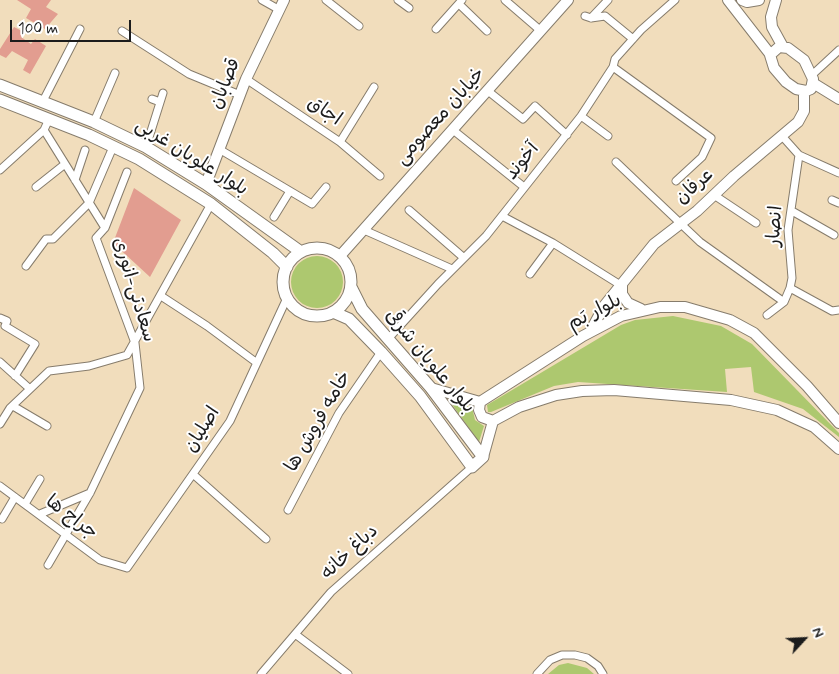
<!DOCTYPE html>
<html>
<head>
<meta charset="utf-8">
<style>
	body { margin:0 }
	#map { position:relative; width:839px; height:674px; overflow:hidden; background:#f1ddbc; font-family:Mynerve,sans-serif }
	canvas { display:block }
	.north { position:absolute; left:779px; top:614px; width:50px; height:50px; -webkit-text-stroke:4px #fff; paint-order:stroke; rotate:65deg; font-size:14px; font-weight:700; line-height:20px; text-align:center; color:#1c1c1c }
	.north::after { content:''; display:block; margin:auto; width:18px; height:22px; background:#1c1c1c; clip-path:polygon(50% 0,100% 100%,50% 72%,0 100%) }
	.scale { position:absolute; left:10px; top:20px; width:121px; height:22px; box-sizing:border-box; border:2px solid #1c1c1c; border-top:0; padding-left:6px; font-size:15px; line-height:18px; white-space:nowrap; color:#1c1c1c; -webkit-text-stroke:4px #fff; paint-order:stroke }
</style>
</head>
<body>
<div id="map">
<canvas width="839" height="674"></canvas>
<div class="north">N</div>
<div class="scale">100 m</div>
</div>
<script>
const g = document.querySelector('canvas').getContext('2d');
g.lineJoin = 'round';
function fill(path, color) { g.fillStyle = color; g.fill(path, 'evenodd'); }
const poly = rows => new Path2D(rows.map(r => 'M' + r).join(''));
function trace(path, color, width, dash) { g.strokeStyle = color; g.lineWidth = width; g.lineCap = dash ? 'butt' : 'round'; g.setLineDash(dash || []); g.stroke(path); }
function label(font, color, halo, rows, align = 'center') {
  g.font = font + ' Mynerve,"Playpen Sans Arabic",sans-serif'; g.lineWidth = 4; g.setLineDash([]); g.textBaseline = 'middle'; g.strokeStyle = halo; g.fillStyle = color; for (const [text, x, y, turn = 0] of rows) {
    g.save(); g.translate(x, y); g.rotate((+turn || 0) * Math.PI / 180); g.textAlign = isNaN(turn) ? turn : align; if (halo) g.strokeText(text, 0, 0); g.fillText(text, 0, 0); g.restore();
  }
}
fill(poly([
	'291 282a26 26 0 1 1 52 0a26 26 0 1 1-52 0Z',
	[673,316,721,326,752,344,839,433,839,437,803,409,754,392,751,367,725,369,727,392,578,382,554,386,491,412,488,412,487,405,621,325,635,320],
	[451,403,472,407,475,420,484,426,479,442],
	[568,663,587,668,594,674,548,674,559,665]
]), '#adc86f');
fill(poly([
	[17,0,51,0,46,7,58,14,45,29,26,18,31,9],
	[14,27,24,32,21,37,31,44,35,39,46,46,30,74,23,70,28,60,12,51,6,58,0,55,0,49],
	[134,188,181,220,150,277,113,243]
]), '#e29d90');
const street = poly([
	[262,0,278,9],
	[326,0,359,26],
	[398,0,409,8],
	[505,0,541,31],
	[459,4,487,31],
	[585,16,591,18,605,16,633,39],
	[591,18,608,0],
	[436,29,462,0],
	[122,31,189,74,240,95],
	[613,67,711,138,702,157,676,181],
	[812,75,839,50],
	[246,79,340,142,380,176],
	[488,91,523,119,535,106,567,135],
	[152,99,160,102],
	[43,101,80,29],
	[581,116,608,136],
	[94,122,115,73],
	[453,130,524,187],
	[782,136,799,155,839,173],
	[340,142,374,87],
	[146,147,163,93],
	[219,149,312,204,326,187],
	[616,162,700,242,784,302],
	[0,170,44,130],
	[75,180,85,150],
	[36,187,65,164],
	[714,195,756,223],
	[832,200,839,203],
	[409,210,464,258],
	[792,211,834,235],
	[502,216,553,243,622,286],
	[274,217,290,191],
	[105,228,127,172],
	[364,230,452,269],
	[26,266,46,239,53,239,89,203,113,147],
	[530,274,553,243],
	[790,288,832,311,839,310],
	[161,296,207,326,257,363],
	[767,315,784,302,790,288,792,278,788,230,799,155],
	[0,318,7,321,5,326,35,344,15,376],
	[388,339,438,284,486,236,581,116,613,67,615,59,641,30,675,0],
	[0,362,30,389],
	[13,406,47,426],
	[0,424,10,408,49,371,89,366,127,355,211,204],
	[194,475,266,539],
	[0,486,100,560,127,568,230,421,287,298],
	[25,504,40,479],
	[288,510,339,413,381,352],
	[40,514,90,493],
	[2,519,15,497],
	[48,565,90,493,140,388,135,343,96,238,105,228,44,130,49,119],
	[295,634,348,674],
	[261,674,331,592,472,467],
	[537,674,550,660,562,655,575,655,587,658,598,666,603,674]
]);
const secondary = poly([
	[728,0,770,54],
	[742,0,747,2,759,0],
	[776,0,771,17,772,27,783,47],
	[779,47,788,48,804,60,813,79,811,89,806,91,796,89,786,82,774,68,770,55,779,47],
	[813,83,839,99],
	[206,184,246,79,284,0],
	[340,256,568,0],
	[622,286,622,294,628,303,641,309],
	[590,332,604,306,654,244,697,211,734,176,798,122,804,111,804,91],
	[431,388,480,402,583,336,621,316,660,307,685,307,730,320,754,333,807,386,839,423],
	[480,402,479,410,482,417,493,421],
	[483,457,493,421,519,407,556,395,582,391,614,390,731,400,777,410,814,427,839,449]
]);
const primary = poly([
	[0,85,94,122,146,147,206,184,301,252],
	[0,100,89,135,139,159,211,204,273,253,287,267],
	'283 282a34 34 0 1 1 68 0a34 34 0 1 1-68 0Z',
	[333,312,349,319,381,352,420,396,472,467,483,457,431,388,362,309,351,287]
]);
trace(street, '#867c6c', 9);
trace(secondary, '#867c6c', 12);
trace(primary, '#867c6c', 13);
trace(street, '#fff', 7);
trace(secondary, '#fff', 10);
trace(primary, '#fff', 11);
label('19px', '#1c1c1c', '#fff', [
	["قصابان",226,84,-68],
	["اجاق",324,112,34],
	["خیابان معصومی",441,117,-48],
	["بلوار علویان غربی",191,158,32],
	["آخوند",523,162,-51],
	["عرفان",695,187,-41],
	["انصار",776,226,-86],
	["سعادتی-انوری",133,290,73],
	["بلوار بَم",595,313,-27],
	["بلوار علویان شرقی",429,362,50],
	["خامه فروش ها",319,422,-60],
	["اصلیان",203,430,-58],
	["جراح ها",71,518,37],
	["دباغ خانه",350,553,-43]
]);
</script>
</body>
</html>
